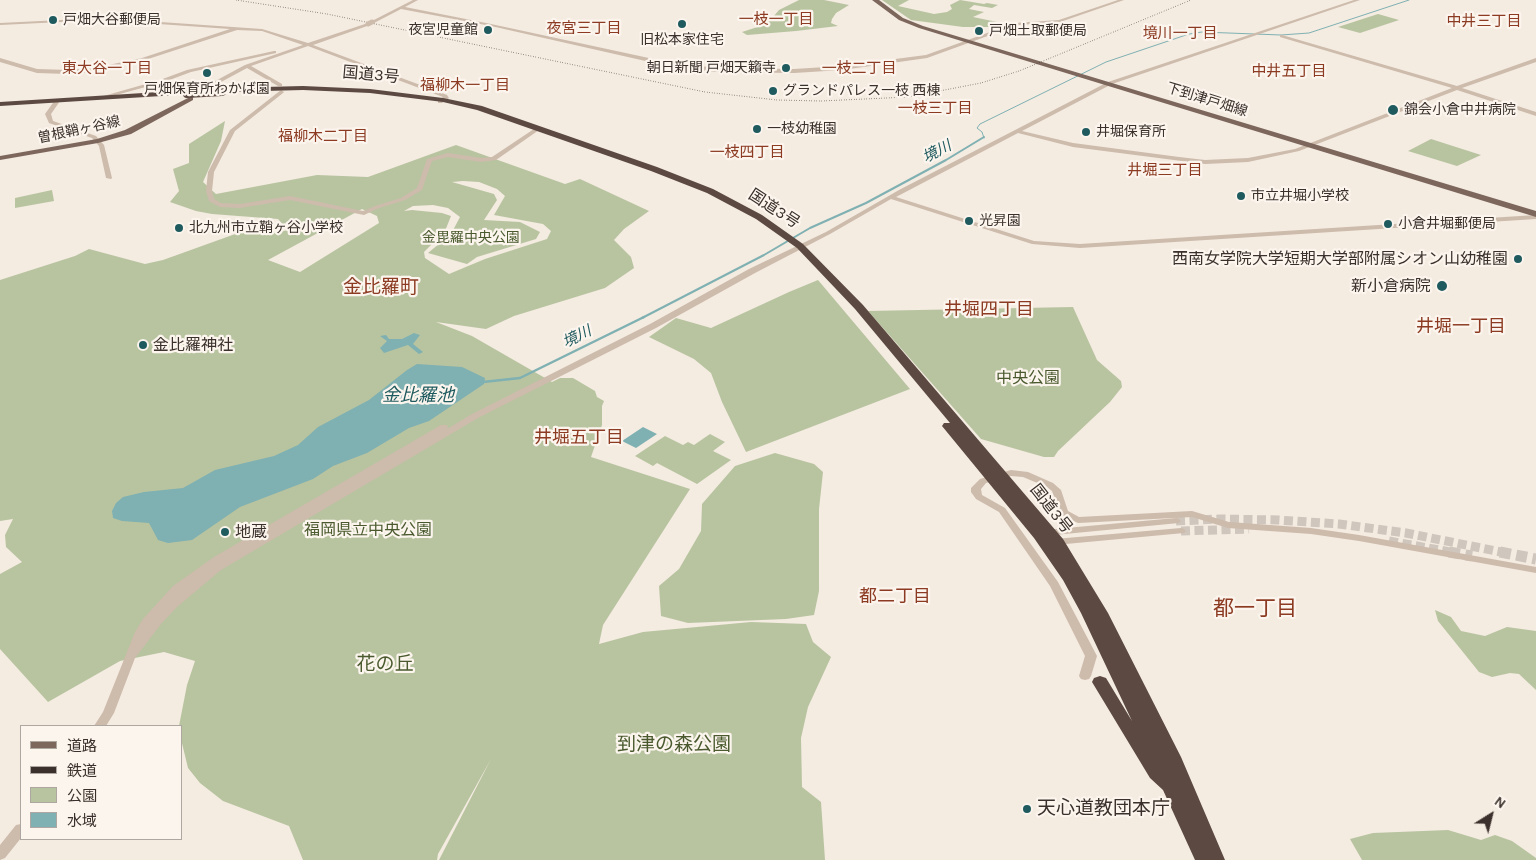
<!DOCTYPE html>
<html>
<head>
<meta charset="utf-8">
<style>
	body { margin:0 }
	#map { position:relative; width:1536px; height:860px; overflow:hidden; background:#f4ebe1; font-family:Karla,"Noto Sans JP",sans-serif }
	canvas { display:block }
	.legend { position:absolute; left:20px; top:725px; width:162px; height:115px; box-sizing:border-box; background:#fbf5ee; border:1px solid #aea6a0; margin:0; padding:6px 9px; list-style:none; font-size:15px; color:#3b302b }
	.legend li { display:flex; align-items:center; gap:10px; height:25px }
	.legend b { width:25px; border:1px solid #aea6a0 }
	.north { position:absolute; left:1466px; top:790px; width:50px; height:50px; -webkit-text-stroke:4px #fbf5ee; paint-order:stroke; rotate:36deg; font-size:14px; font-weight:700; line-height:20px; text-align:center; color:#3b302b }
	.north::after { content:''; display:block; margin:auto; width:18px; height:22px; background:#3b302b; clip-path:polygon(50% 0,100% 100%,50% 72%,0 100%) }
</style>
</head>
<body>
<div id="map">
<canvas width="1536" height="860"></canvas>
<ul class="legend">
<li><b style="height:6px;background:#7d675c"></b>道路</li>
<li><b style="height:6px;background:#3b302b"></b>鉄道</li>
<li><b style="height:14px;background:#b8c4a0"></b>公園</li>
<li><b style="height:14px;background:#7fb0b2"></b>水域</li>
</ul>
<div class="north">N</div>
</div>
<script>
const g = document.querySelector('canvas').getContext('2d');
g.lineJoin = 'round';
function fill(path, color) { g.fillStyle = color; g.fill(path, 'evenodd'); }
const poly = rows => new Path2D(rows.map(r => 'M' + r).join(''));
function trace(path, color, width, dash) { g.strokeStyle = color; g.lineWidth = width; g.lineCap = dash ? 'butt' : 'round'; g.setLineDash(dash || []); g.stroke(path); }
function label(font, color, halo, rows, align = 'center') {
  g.font = font + ' Karla,"Noto Sans JP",sans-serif'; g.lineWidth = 4.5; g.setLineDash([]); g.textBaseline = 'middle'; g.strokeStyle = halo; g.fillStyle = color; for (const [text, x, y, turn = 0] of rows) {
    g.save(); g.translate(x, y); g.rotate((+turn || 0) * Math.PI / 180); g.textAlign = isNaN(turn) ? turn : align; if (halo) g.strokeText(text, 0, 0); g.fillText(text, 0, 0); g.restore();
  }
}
fill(poly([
	[799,0,824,0,849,5,836,13,832,19,831,23,838,26,796,31,747,35,742,32,767,24,779,10],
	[882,0,909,0,898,6,934,14,947,12,952,9,950,5,960,0,984,4,987,3,998,5,992,8,974,5,969,9,984,12,973,17,1002,23,989,27,963,27,911,20],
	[1378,14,1399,20,1360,33,1338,27],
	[225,121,221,141,203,182,216,194,317,175,368,177,456,145,565,184,580,179,649,211,624,229,614,240,631,257,634,268,605,288,514,316,486,329,436,322,472,336,552,382,560,378,573,378,595,391,597,397,604,401,602,406,602,425,591,457,690,489,603,625,599,644,643,632,751,622,806,624,813,642,831,657,808,707,801,738,802,787,821,802,825,860,439,860,491,759,438,854,437,860,303,860,289,826,223,801,200,783,188,768,181,739,181,726,179,726,187,685,195,661,164,652,120,661,48,702,0,649,0,574,22,562,6,547,5,535,13,519,0,521,0,280,75,256,89,249,145,264,163,260,238,233,271,234,288,230,278,219,212,214,196,211,170,202,179,191,173,169,189,163,189,144],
	[463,181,479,182,497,189,505,196,494,215,543,224,551,231,547,239,485,259,449,274,425,258,424,252,445,231,451,216,442,213,412,210,404,211,413,206,433,205,448,208,460,217,451,234,428,253,467,264,477,257,536,239,540,232,520,222,484,220,497,200,494,194,452,182],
	[362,209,377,216,379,223,300,272,268,260],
	[1431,139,1481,155,1457,166,1408,151],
	[52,190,54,201,15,208,15,198],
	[818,280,910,389,746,452,722,402,711,373,694,359,649,337,676,318,711,328,789,292],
	[1073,307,1097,360,1121,381,1122,387,1110,402,1058,451,1054,457,1044,457,981,439,868,311],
	[710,434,725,442,713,451,731,460,697,484,657,463,653,466,635,456,665,436,683,445,688,442,694,445],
	[775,453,814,464,823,472,819,509,819,591,814,615,786,619,688,623,661,616,659,586,679,569,701,531,702,504,735,466],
	[1435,610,1451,617,1461,631,1485,636,1507,627,1536,631,1536,690,1519,674,1510,673,1492,677,1479,672,1438,621],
	[1448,830,1481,840,1495,835,1512,841,1536,858,1536,860,1362,860,1350,839,1373,833]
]), '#b8c4a0');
fill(poly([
	[414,333,420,335,413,344,423,352,419,354,408,345,384,353,380,348,387,341,380,336,386,335,389,339,402,339],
	[417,364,462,367,485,378,484,384,429,421,409,428,367,453,333,466,313,479,240,507,192,540,168,543,158,540,149,523,122,521,113,518,112,511,116,503,123,497,144,492,183,488,215,470,274,456,298,445,318,427,369,400,407,370],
	[643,427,657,434,636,448,622,441]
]), '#7fb0b2');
trace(poly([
	[984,138,982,132,977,128,980,124,1106,62,1189,34,1202,32,1281,35,1309,33,1409,0]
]), '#7fb0b2', 1);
trace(poly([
	[642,318,764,255,810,228,866,203,946,160,984,137]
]), '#7fb0b2', 2);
trace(poly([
	[483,382,520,378,644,317]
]), '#7fb0b2', 2.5);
trace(poly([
	[1176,521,1220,519,1278,520,1339,524,1406,533,1506,553],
	[1181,531,1249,529],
	[1389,541,1456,553]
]), '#cfc6bd', 9, [9, 4.5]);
trace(poly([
	[1449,552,1472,556],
	[1500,552,1536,559]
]), '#cfc6bd', 11, [11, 5.5]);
fill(poly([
	[413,0,418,0,405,7,491,24,672,63,718,68,794,69,842,66,926,55,1015,23,1059,20,1118,0,1124,0,1060,22,1018,25,927,58,842,70,794,73,718,72,672,67,491,26,401,9,374,23,370,22,413,0],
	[1354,0,1360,0,1112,84,1022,131,1073,143,1179,157,1205,160,1248,158,1295,149,1452,88,1280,37,1280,35,1282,35,1457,86,1536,58,1536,62,1462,88,1536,112,1536,116,1457,90,1299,151,1248,162,1205,164,1073,147,1018,133,896,197,1034,241,1080,244,1536,215,1536,219,1080,248,1032,244,891,199,830,234,755,273,656,328,478,418,221,570,177,607,161,624,135,658,114,713,106,726,94,726,103,712,135,632,143,619,173,586,214,557,441,425,447,425,448,427,447,429,472,414,650,324,749,269,826,232,899,190,1108,82,1354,0],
	[102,18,262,29,308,43,368,23,370,24,370,25,313,45,447,95,449,98,442,103,438,103,438,101,443,97,308,46,251,66,282,84,282,86,278,86,247,68,197,95,193,95,193,93,245,65,303,45,262,31,237,30,145,60,94,72,68,74,37,73,0,62,0,58,37,69,68,70,94,68,142,58,230,29,102,20,0,25,0,23,102,18],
	[274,51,276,51,276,53,191,72,164,82,105,98,100,97,160,80,187,70,274,51],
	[281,90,284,92,283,93,235,131,214,172,212,191,214,199,221,203,240,204,290,196,363,211,375,206,401,198,417,188,427,159,448,153,481,158,492,157,534,129,539,130,496,160,481,162,448,157,432,161,422,190,405,200,379,208,364,215,290,200,240,208,220,207,209,201,206,191,208,172,230,130,281,90],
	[55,100,60,101,51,114,53,121,96,136,104,145,112,178,111,179,106,178,99,146,92,138,49,123,45,114,55,100],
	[1011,470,1028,472,1053,483,1061,490,1068,511,1079,517,1192,511,1229,522,1311,528,1359,535,1536,567,1536,573,1359,541,1311,534,1228,528,1192,517,1078,523,1061,515,1052,491,1047,487,1023,477,1011,476,986,483,981,489,982,495,1005,508,1058,582,1097,656,1091,676,1089,679,1085,680,1081,679,1079,676,1085,656,1050,586,999,512,976,499,971,492,971,488,980,479,1011,470],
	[1176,518,1179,519,1181,521,1179,523,1044,536,1041,535,1039,533,1041,531,1044,530,1176,518],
	[1181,528,1184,529,1186,531,1184,533,1055,545,1052,544,1050,542,1052,540,1055,539,1181,528],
	[21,824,21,838,5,858,0,860,0,845,16,825,21,824]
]), '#cdbbac');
fill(poly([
	[872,0,879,0,903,18,923,26,1536,211,1536,217,919,28,899,20,872,0],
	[189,96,193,96,193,100,131,134,98,143,0,160,0,156,97,139,125,130,188,98,189,96]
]), '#7d675c');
fill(poly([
	[303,86,370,89,443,98,482,106,657,167,713,189,762,215,803,244,863,305,1063,539,1108,613,1181,757,1225,860,1195,860,1163,790,1150,778,1092,682,1094,678,1100,676,1106,678,1132,721,1081,613,1063,580,1034,538,942,426,944,423,950,423,855,309,797,248,756,219,707,193,651,171,477,110,443,102,370,93,303,90,225,92,221,90,225,88,303,86],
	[191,90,194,90,194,94,0,106,0,102,191,90]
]), '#5c4a42');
trace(poly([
	[236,0,327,14,705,92,777,100,821,101,908,97,981,83,1019,71,1191,0]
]), '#3b302b', 1, [0.5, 2]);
trace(poly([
	[368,24,372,22]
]), '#cdbbac', 5);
trace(poly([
	[187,94,222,92]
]), '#5c4a42', 8);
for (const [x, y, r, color] of [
	[53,20,5,"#1f5a5e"],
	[682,24,5,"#1f5a5e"],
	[488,30,5,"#1f5a5e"],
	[979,31,5,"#1f5a5e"],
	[786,68,5,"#1f5a5e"],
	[207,73,5,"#1f5a5e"],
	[773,91,5,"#1f5a5e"],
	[1393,110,6,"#1f5a5e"],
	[757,129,5,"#1f5a5e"],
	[1086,132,5,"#1f5a5e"],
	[1241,196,5,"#1f5a5e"],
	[969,221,5,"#1f5a5e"],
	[1388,224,5,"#1f5a5e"],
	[179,228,5,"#1f5a5e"],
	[1518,259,5,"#1f5a5e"],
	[1442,286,6,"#1f5a5e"],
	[143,345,5,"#1f5a5e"],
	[225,532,5,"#1f5a5e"],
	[1027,809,5,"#1f5a5e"]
]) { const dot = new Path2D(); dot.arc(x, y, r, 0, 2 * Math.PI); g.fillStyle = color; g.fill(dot); trace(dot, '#fbf5ee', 2); }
label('14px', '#3b302b', '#fbf5ee', [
	["戸畑大谷郵便局",63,20],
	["夜宮児童館",478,30,"right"],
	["戸畑土取郵便局",989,31],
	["旧松本家住宅",682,40,"center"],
	["朝日新聞 戸畑天籟寺",776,68,"right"],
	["戸畑保育所わかば園",207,89,"center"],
	["グランドパレス一枝 西棟",783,91],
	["錦会小倉中井病院",1404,110],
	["一枝幼稚園",767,129],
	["井堀保育所",1096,132],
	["市立井堀小学校",1251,196],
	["光昇園",979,221],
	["小倉井堀郵便局",1398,224],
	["北九州市立鞘ヶ谷小学校",189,228]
], 'left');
label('14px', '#3b302b', '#fbf5ee', [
	["下到津戸畑線",1207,100,17],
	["曽根鞘ヶ谷線",79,130,-12]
]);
label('14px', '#4a5a2e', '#fbf5ee', [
	["金毘羅中央公園",471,238]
]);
label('15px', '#8c3b22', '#fbf5ee', [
	["一枝一丁目",776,20],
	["中井三丁目",1484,22],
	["夜宮三丁目",584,29],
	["境川一丁目",1180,34],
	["東大谷一丁目",107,69],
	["一枝二丁目",859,69],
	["中井五丁目",1289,72],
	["福柳木一丁目",465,86],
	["一枝三丁目",935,109],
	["福柳木二丁目",323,137],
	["一枝四丁目",747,153],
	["井堀三丁目",1165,171]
]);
label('italic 15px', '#1f5a5e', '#fbf5ee', [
	["境川",937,152,-28],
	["境川",577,337,-26]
]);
label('16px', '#3b302b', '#fbf5ee', [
	["国道3号",371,75,5],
	["国道3号",774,209,33],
	["国道3号",1051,509,52]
]);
label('16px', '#3b302b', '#fbf5ee', [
	["西南女学院大学短期大学部附属シオン山幼稚園",1508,259],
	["新小倉病院",1431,286],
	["金比羅神社",153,345,"left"],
	["地蔵",235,532,"left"]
], 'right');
label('16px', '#4a5a2e', '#fbf5ee', [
	["中央公園",1028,378],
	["福岡県立中央公園",368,530]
]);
label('18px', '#8c3b22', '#fbf5ee', [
	["井堀四丁目",989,310],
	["井堀一丁目",1461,327],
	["井堀五丁目",579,438],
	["都二丁目",895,597]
]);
label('italic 18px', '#1f5a5e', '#fbf5ee', [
	["金比羅池",418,396]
]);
label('19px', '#8c3b22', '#fbf5ee', [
	["金比羅町",381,288]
]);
label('19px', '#4a5a2e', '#fbf5ee', [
	["花の丘",385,665],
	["到津の森公園",674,745]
]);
label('19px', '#3b302b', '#fbf5ee', [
	["天心道教団本庁",1037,809]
], 'left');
label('21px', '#8c3b22', '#fbf5ee', [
	["都一丁目",1255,609]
]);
</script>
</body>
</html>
